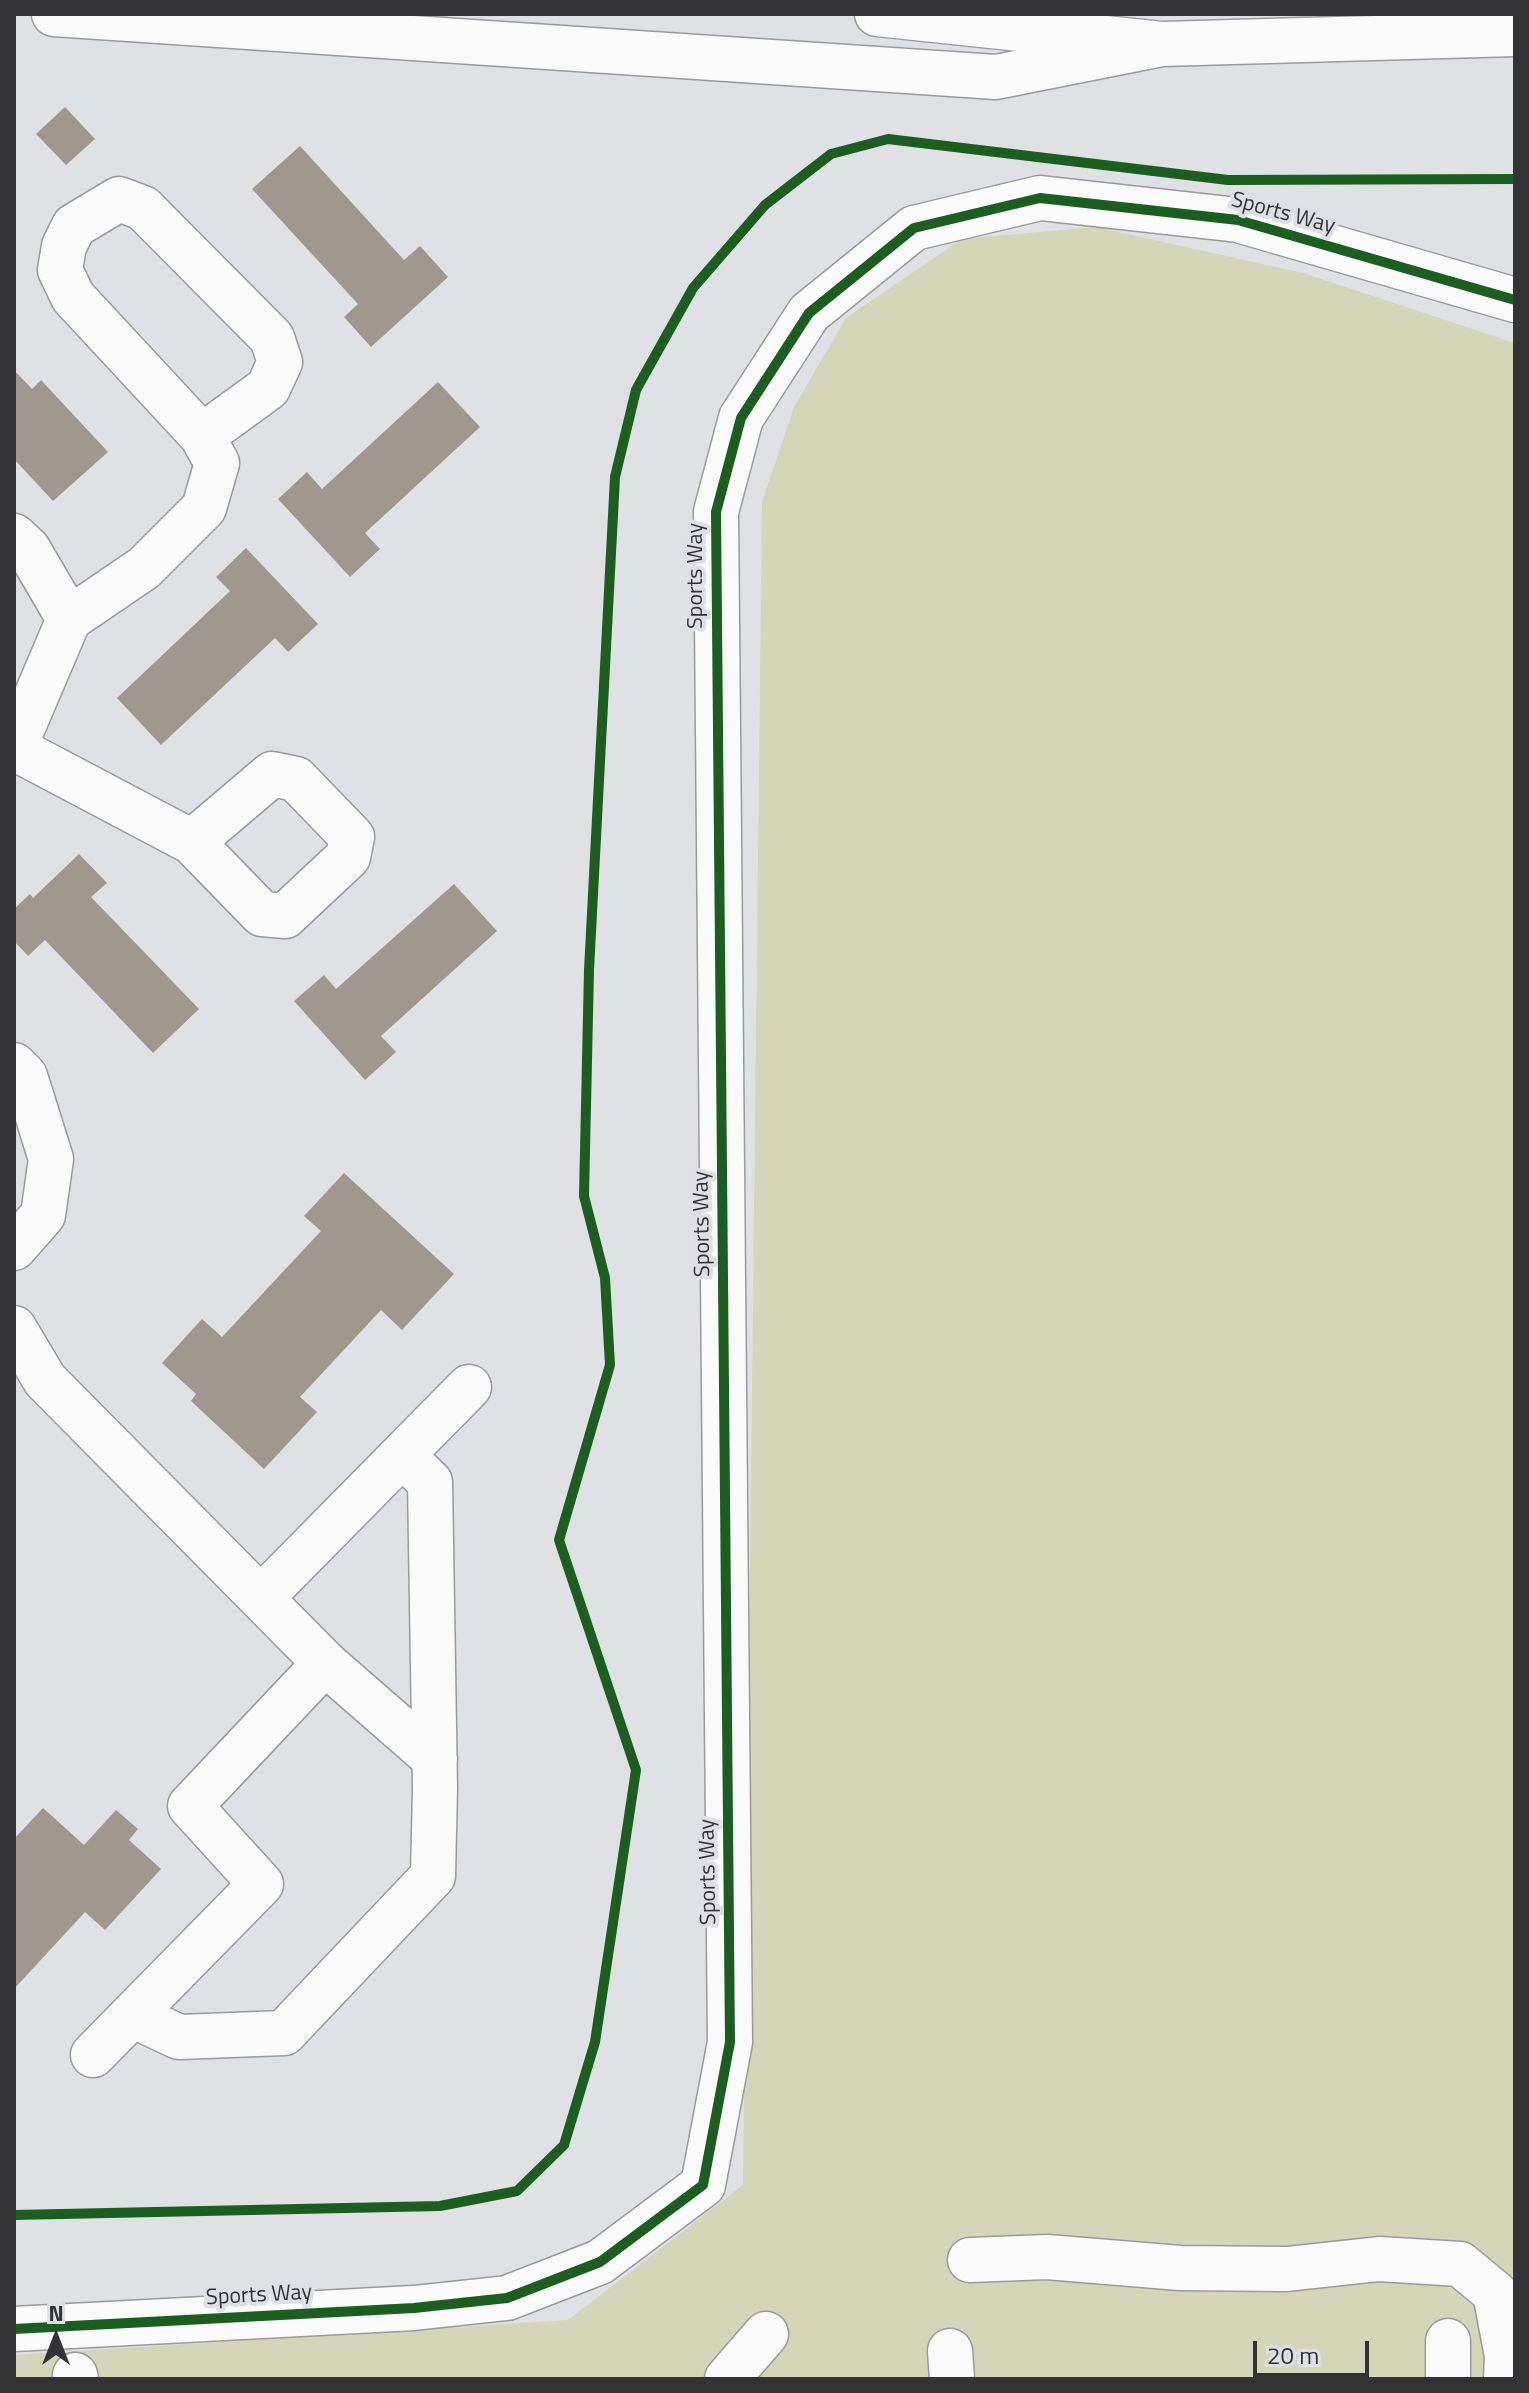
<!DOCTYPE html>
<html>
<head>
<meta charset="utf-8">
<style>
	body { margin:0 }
	#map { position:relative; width:1529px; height:2393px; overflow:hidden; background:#e0e1e5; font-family:"Titillium Web",sans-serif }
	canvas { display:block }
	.frame { position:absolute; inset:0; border:16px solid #333335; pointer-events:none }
	.north { position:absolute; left:16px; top:2297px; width:80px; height:80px; -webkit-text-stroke:6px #dfe0e6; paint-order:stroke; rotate:0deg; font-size:22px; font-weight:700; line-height:32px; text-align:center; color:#333335 }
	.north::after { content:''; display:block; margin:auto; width:28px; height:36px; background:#333335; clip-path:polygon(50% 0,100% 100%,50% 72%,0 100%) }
	.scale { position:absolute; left:1253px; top:2341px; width:116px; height:36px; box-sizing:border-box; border:4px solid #333335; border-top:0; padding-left:10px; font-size:24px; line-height:28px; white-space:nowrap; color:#333335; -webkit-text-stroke:6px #dfe0e6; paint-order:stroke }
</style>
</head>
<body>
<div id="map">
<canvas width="1529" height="2393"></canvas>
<div class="frame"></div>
<div class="north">N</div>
<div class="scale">20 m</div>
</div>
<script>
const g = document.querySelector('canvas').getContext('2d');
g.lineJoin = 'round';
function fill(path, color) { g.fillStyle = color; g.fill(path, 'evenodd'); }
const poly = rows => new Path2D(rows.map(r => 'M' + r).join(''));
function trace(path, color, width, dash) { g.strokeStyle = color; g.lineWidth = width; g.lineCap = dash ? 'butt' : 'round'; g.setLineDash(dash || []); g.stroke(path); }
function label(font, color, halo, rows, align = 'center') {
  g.font = font + ' "Titillium Web",sans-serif'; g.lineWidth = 8; g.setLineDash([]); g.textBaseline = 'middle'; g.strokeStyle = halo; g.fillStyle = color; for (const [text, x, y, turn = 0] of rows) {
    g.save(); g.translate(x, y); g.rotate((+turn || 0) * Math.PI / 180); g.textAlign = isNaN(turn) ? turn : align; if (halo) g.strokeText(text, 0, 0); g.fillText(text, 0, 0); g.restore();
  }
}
fill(poly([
	[1096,227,1303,273,1515,343,1515,2379,14,2379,14,2355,568,2320,743,2185,762,502,794,407,846,318,962,239]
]), '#d3d6b8');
fill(poly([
	[65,107,95,139,66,165,36,134],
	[300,146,404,260,420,246,448,277,371,347,344,317,358,304,252,189],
	[14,370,32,389,41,380,108,452,53,501,14,459],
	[438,382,480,427,365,533,380,549,350,577,278,499,307,472,322,489],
	[246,548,318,624,288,652,275,638,161,745,117,698,230,591,216,577],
	[79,854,107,883,91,897,199,1009,153,1053,45,940,28,956,14,941,14,909,30,894,33,898],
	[454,884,497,931,381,1036,396,1052,365,1080,294,1001,324,975,336,989],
	[344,1173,454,1274,402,1330,381,1310,300,1397,317,1412,264,1469,191,1401,196,1394,162,1363,202,1319,222,1337,321,1231,304,1216],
	[43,1808,84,1845,116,1810,138,1829,129,1840,161,1869,105,1930,85,1912,14,1989,14,1839]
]), '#a0978f');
const minor = poly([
	[14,536,28,549,69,619,14,748],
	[69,619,144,568,204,508,217,463,202,436,73,297,60,270,64,246,74,226,119,199,143,208,272,338,280,362,268,388,202,436],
	[14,748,192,842,262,914,285,916,348,857,352,837,296,779,272,774,192,842],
	[14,1065,25,1076,51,1159,43,1215,14,1248],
	[14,1328,45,1380,325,1663,190,1806,261,1884,93,2055],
	[261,1598,469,1387],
	[325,1663,435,1759],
	[132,2015,179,2037,284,2033,433,1876,435,1788,430,1482,403,1456],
	[970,2260,1047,2257,1180,2268,1287,2269,1379,2259,1460,2264,1495,2293,1507,2356,1506,2379],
	[14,2329,414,2308,507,2298,600,2262,703,2185,730,2042,716,512,741,418,809,313,914,228,1040,198,1238,220,1515,300],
	[1448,2341,1448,2379],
	[950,2351,952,2379],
	[75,2375,76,2379],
	[727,2379,766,2334]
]);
const highway = poly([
	[54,14,996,77,1162,44],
	[877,14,1162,44,1515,34]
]);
trace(minor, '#999a9c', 47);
trace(highway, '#999a9c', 47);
trace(minor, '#fafafb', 44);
trace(highway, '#fafafb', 44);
trace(poly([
	[14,2215,440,2206,517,2191,564,2145,595,2042,636,1770,559,1540,610,1365,605,1278,584,1196,589,970,615,477,636,390,693,288,765,205,831,154,888,139,1228,180,1515,179],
	[14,2329,414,2308,507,2298,600,2262,703,2185,730,2042,716,512,741,418,809,313,914,228,1040,198,1238,220,1515,300]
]), '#1b5e20', 10);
label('22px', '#333335', '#dfe0e6', [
	["Sports Way",1283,214,15],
	["Sports Way",697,576,-90],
	["Sports Way",703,1224,-91],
	["Sports Way",709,1872,-91],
	["Sports Way",259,2296,-3]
]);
</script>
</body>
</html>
